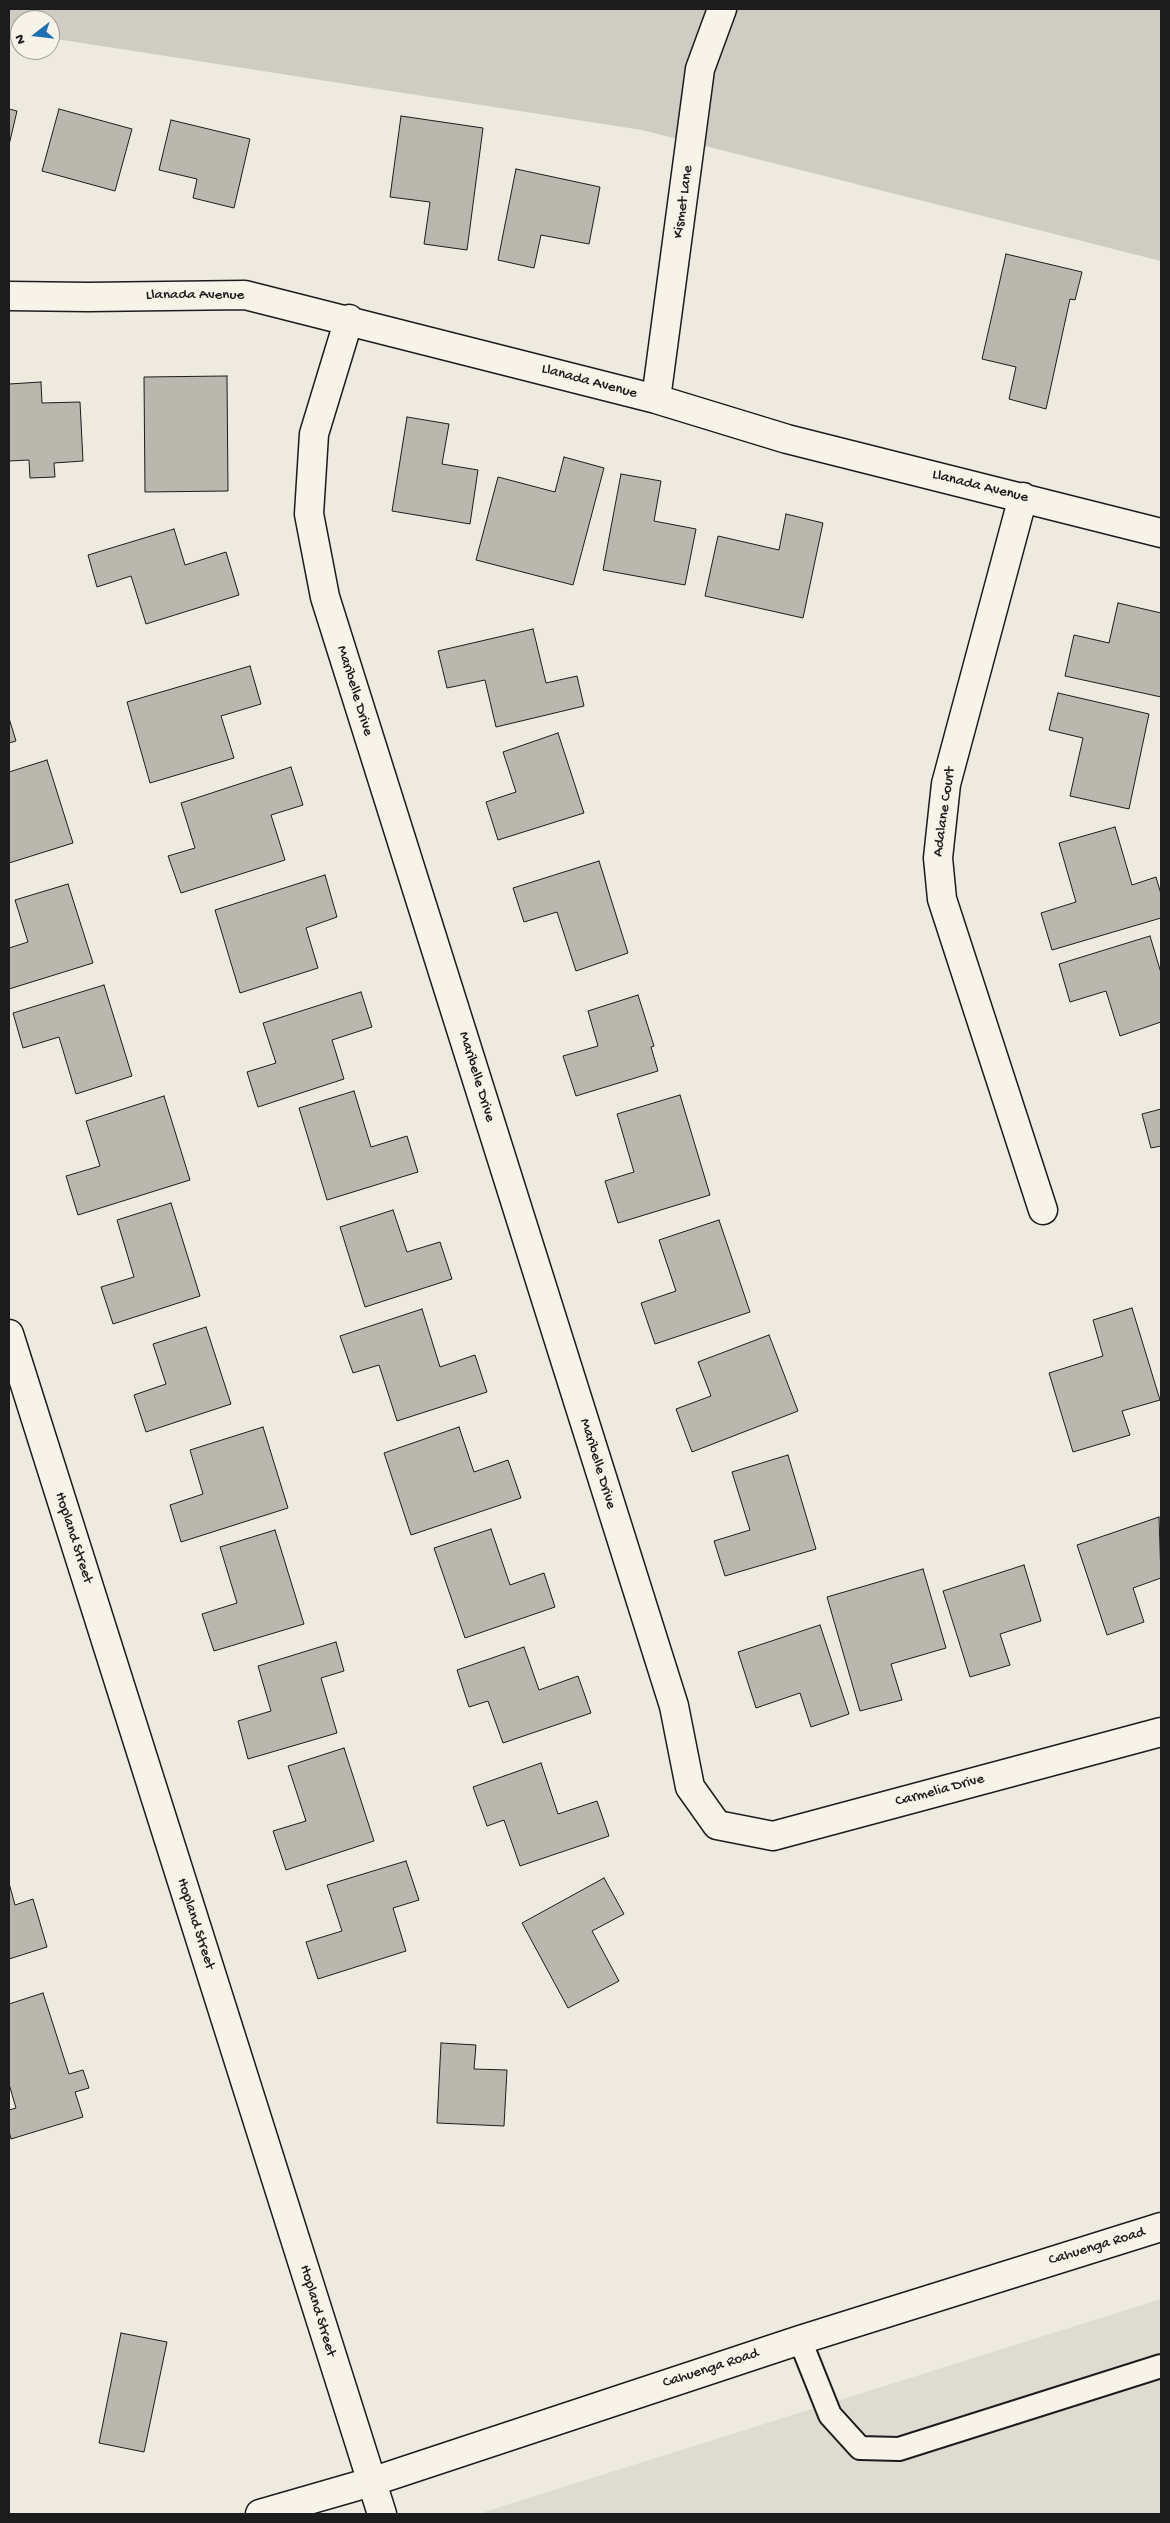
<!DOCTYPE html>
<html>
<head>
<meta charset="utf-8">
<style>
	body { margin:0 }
	#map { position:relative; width:1170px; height:2523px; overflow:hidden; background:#eeeae0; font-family:"Gochi Hand",sans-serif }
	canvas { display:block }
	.frame { position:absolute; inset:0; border:10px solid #1c1c1c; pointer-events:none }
	.north { position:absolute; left:10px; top:10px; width:50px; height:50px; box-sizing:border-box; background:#f7f3e8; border:1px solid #9f9d96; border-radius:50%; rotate:254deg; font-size:14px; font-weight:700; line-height:20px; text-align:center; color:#1c1c1c }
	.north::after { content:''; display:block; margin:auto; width:18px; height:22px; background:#1f6fb2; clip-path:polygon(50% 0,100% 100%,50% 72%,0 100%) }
</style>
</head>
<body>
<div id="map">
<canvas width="1170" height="2523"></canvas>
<div class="frame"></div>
<div class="north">N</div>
</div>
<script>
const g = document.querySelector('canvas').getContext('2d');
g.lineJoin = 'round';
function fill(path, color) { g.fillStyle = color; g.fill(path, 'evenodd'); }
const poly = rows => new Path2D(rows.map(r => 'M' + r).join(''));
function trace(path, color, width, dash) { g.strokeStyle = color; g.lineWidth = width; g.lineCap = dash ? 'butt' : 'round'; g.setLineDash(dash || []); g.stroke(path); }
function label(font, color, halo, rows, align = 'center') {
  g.font = font + ' "Gochi Hand",sans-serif'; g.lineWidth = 4; g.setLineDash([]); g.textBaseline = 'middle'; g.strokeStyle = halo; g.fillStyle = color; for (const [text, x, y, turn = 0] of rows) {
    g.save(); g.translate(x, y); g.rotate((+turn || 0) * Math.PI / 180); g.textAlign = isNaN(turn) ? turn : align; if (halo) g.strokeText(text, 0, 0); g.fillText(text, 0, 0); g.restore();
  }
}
fill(poly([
	[1161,2299,1161,2514,481,2514,481,2513]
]), '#dedbd1');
fill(poly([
	[9,9,1161,9,1161,261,642,130,50,38,50,20,20,20,20,33,9,32]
]), '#cfccc3');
const building = poly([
	[9,109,17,111,9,145,9,109],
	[59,109,132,129,115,191,42,171,59,109],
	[401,116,483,128,467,250,424,244,430,202,390,197,401,116],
	[171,120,250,139,234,208,193,198,197,179,159,170,171,120],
	[516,169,600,187,589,244,541,235,534,268,498,260,516,169],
	[1006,254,1082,272,1075,300,1070,299,1046,409,1009,399,1016,367,982,359,1006,254],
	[227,376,228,491,145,492,144,377,227,376],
	[41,382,42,403,80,402,83,461,54,463,55,477,30,478,29,460,9,461,9,384,41,382],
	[407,417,449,424,442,464,478,470,470,524,392,511,407,417],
	[564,457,604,468,573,585,476,560,498,477,555,492,564,457],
	[621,474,661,481,654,521,696,529,685,585,603,570,621,474],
	[786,514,823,523,803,618,705,596,718,536,779,550,786,514],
	[174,529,185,565,226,552,239,595,146,624,131,576,97,587,88,555,174,529],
	[1118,603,1161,613,1161,697,1065,676,1074,635,1109,643,1118,603],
	[533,629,546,683,577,676,584,706,496,727,485,680,447,688,438,651,533,629],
	[250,666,261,704,221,716,234,758,150,783,127,702,250,666],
	[1058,693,1149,714,1129,809,1070,796,1083,738,1049,730,1058,693],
	[9,718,16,741,9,743,9,718],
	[558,733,584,813,498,840,486,802,516,792,503,752,558,733],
	[47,760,73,843,9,863,9,772,47,760],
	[291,767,303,805,271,815,285,860,181,893,168,856,195,848,181,803,291,767],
	[1115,827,1132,885,1156,877,1161,894,1161,918,1052,950,1041,913,1076,902,1059,843,1115,827],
	[599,861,628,953,576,971,557,912,524,922,513,888,599,861],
	[325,875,337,917,306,928,318,968,240,993,215,910,325,875],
	[68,884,93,963,9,989,9,948,28,942,15,900,68,884],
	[1150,936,1161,973,1161,1022,1120,1036,1106,991,1070,1002,1059,964,1150,936],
	[104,985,132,1076,76,1094,59,1037,23,1048,13,1013,104,985],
	[361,992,372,1027,332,1040,344,1079,258,1107,247,1072,276,1063,263,1023,361,992],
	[638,995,654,1046,651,1047,658,1071,576,1096,563,1056,598,1046,588,1011,638,995],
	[354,1091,371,1147,407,1136,418,1172,327,1200,299,1108,354,1091],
	[680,1095,710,1195,618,1223,605,1181,634,1172,617,1114,680,1095],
	[164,1096,190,1180,78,1215,66,1176,100,1166,86,1121,164,1096],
	[1161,1109,1161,1146,1151,1148,1142,1114,1161,1109],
	[171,1203,200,1296,113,1324,101,1287,134,1277,117,1220,171,1203],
	[393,1210,407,1252,440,1242,452,1279,365,1307,340,1227,393,1210],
	[719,1220,750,1312,655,1344,641,1303,676,1291,659,1240,719,1220],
	[1132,1308,1160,1400,1122,1411,1130,1435,1073,1452,1049,1373,1103,1356,1093,1320,1132,1308],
	[422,1309,440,1367,475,1355,487,1392,397,1421,379,1365,353,1373,340,1336,422,1309],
	[206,1327,231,1404,146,1432,134,1395,166,1384,153,1344,206,1327],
	[769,1335,798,1411,692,1452,676,1409,711,1396,698,1362,769,1335],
	[263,1427,288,1508,181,1542,170,1505,203,1494,190,1450,263,1427],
	[459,1427,474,1472,508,1460,521,1498,411,1535,384,1453,459,1427],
	[788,1455,816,1549,725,1576,714,1541,750,1530,732,1472,788,1455],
	[1159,1517,1161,1578,1133,1588,1144,1622,1107,1635,1077,1545,1159,1517],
	[491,1529,510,1585,544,1573,555,1607,465,1638,434,1548,491,1529],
	[275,1530,304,1624,214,1651,202,1614,237,1603,220,1547,275,1530],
	[1024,1565,1041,1621,1000,1634,1010,1665,970,1677,943,1591,1024,1565],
	[923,1569,946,1648,891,1664,902,1700,860,1711,827,1597,923,1569],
	[820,1625,849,1714,811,1727,800,1693,756,1708,738,1652,820,1625],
	[336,1642,344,1671,321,1678,337,1733,248,1759,238,1721,271,1711,258,1666,336,1642],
	[524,1647,539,1690,578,1676,591,1713,503,1743,488,1701,469,1707,457,1670,524,1647],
	[344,1748,374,1841,286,1870,273,1831,306,1821,288,1766,344,1748],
	[541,1763,558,1814,597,1801,609,1836,520,1866,504,1820,487,1826,473,1787,541,1763],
	[406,1861,419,1900,393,1908,406,1951,318,1979,306,1942,342,1931,327,1885,406,1861],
	[604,1878,624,1914,592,1931,619,1981,568,2008,522,1923,604,1878],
	[9,1883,15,1905,33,1899,47,1947,9,1959,9,1883],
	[43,1993,69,2074,83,2070,89,2088,75,2092,83,2117,11,2139,9,2131,9,2110,16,2108,9,2084,9,2004,43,1993],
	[441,2043,476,2045,474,2069,507,2070,504,2126,437,2123,441,2043],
	[121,2333,167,2342,144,2452,99,2443,121,2333]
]);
fill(building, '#bab7af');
trace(building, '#1c1c1c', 1);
const service = poly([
	[800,2340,830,2415,860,2448,899,2449,1161,2366]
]);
const minor = poly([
	[9,296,88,297,245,295,656,399,787,439,1161,533],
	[349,319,314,434,309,514,325,597,674,1706,690,1787,717,1825,773,1836,1161,1732],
	[656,399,700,69,722,9],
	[1023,497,946,784,938,858,942,899,1043,1210],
	[260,2514,371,2482,800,2340,1161,2227]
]);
const tertiary = poly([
	[9,1334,382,2514]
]);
trace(service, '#1c1c1c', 26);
trace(minor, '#1c1c1c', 31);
trace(tertiary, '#1c1c1c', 31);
trace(service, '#f7f3e8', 22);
trace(minor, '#f7f3e8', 28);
trace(tertiary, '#f7f3e8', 28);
label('15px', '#1c1c1c', '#f7f3e8', [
	["Kismet Lane",684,202,-82],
	["Llanada Avenue",195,296],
	["Llanada Avenue",589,382,15],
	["Llanada Avenue",980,487,14],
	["Maribelle Drive",354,691,73],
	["Adalane Court",945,812,-82],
	["Maribelle Drive",476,1077,73],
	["Maribelle Drive",597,1464,73],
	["Hopland Street",73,1538,72],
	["Carmelia Drive",940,1791,-15],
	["Hopland Street",195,1924,72],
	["Cahuenga Road",1097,2247,-17],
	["Hopland Street",317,2311,73],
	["Cahuenga Road",711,2369,-18]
]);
</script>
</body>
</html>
